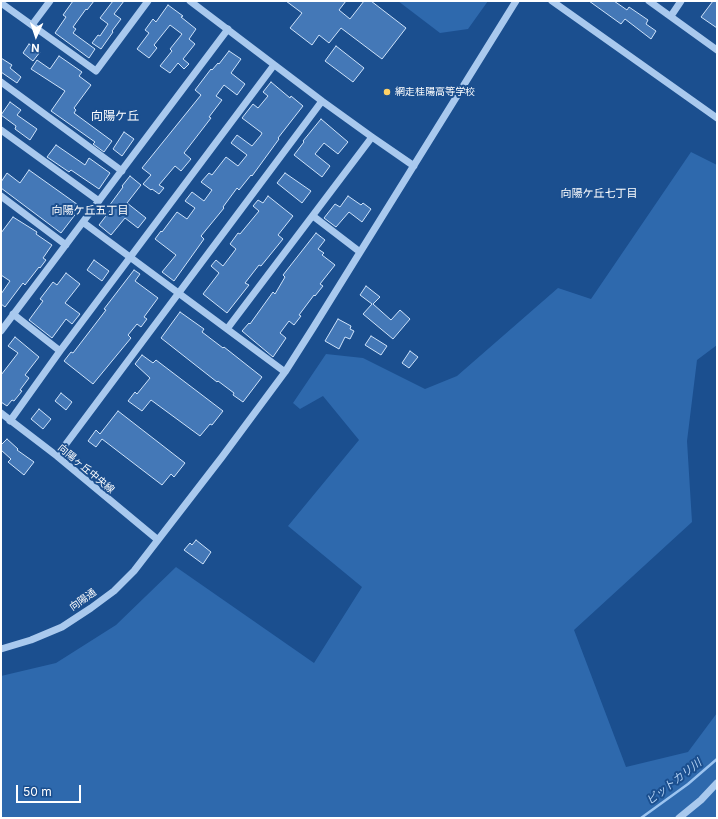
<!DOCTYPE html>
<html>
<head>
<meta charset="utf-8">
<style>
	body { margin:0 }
	#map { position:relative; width:718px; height:819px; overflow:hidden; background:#1b4f8f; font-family:Inter,sans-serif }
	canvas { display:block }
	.frame { position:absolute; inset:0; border:2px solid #fff; pointer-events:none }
	.north { position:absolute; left:16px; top:16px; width:40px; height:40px; -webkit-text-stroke:3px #1b4f8f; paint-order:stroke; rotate:183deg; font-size:11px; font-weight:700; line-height:16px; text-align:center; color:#fff }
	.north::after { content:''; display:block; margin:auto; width:14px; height:18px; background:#fff; clip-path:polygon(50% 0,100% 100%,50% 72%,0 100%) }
	.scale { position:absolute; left:16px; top:785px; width:65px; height:18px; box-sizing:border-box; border:2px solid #fff; border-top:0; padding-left:5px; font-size:12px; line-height:14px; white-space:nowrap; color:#fff; -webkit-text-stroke:3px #1b4f8f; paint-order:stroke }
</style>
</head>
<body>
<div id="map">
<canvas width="718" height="819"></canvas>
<div class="frame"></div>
<div class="north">N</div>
<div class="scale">50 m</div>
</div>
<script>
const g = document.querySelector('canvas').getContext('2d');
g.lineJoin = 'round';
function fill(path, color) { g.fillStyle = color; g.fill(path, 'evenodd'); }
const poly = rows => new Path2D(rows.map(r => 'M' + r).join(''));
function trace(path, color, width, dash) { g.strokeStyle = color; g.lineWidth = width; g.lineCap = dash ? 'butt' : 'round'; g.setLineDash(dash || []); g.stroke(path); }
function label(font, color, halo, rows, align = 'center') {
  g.font = font + ' Inter,"Noto Sans JP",sans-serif'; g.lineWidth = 4; g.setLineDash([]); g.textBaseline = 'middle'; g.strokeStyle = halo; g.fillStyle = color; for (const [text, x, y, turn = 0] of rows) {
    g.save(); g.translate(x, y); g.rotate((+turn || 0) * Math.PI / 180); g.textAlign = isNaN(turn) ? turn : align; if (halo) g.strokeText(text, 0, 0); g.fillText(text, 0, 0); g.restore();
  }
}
fill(poly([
	[398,1,488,1,468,29,440,33],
	[691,152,717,165,717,345,697,360,687,441,692,522,574,630,626,767,688,752,717,713,717,818,1,818,1,676,56,663,116,625,176,567,314,663,362,587,288,526,359,440,323,396,300,409,293,403,326,354,363,358,425,389,457,376,558,288,591,299]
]), '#2e69ad');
trace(poly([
	[641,818,688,784,717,759]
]), '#9cc4f0', 2.5);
const building = poly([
	[73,1,94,1,87,10,86,9,73,27,76,29,73,33,95,49,89,58,55,33,66,17,63,15,73,1],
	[113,1,124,1,114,14,121,19,112,31,113,32,101,49,92,43,98,35,100,36,108,24,100,18,113,1],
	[286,1,346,1,339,10,350,19,364,1,371,1,406,28,382,59,341,28,329,43,319,35,312,45,290,28,302,13,286,1],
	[589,1,614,1,627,10,629,7,648,20,646,24,656,31,651,39,625,19,621,24,589,1],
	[713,1,717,1,717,28,701,17,713,1],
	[168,5,183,16,181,17,196,29,189,39,195,44,183,59,189,64,184,69,178,63,170,73,160,66,172,51,170,49,182,34,170,25,154,45,157,48,149,58,137,49,149,33,145,30,153,19,156,22,168,5],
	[29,44,40,52,33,61,23,53,29,44],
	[336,46,364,68,353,82,325,61,336,46],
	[229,51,241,59,231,73,245,84,237,95,224,85,216,96,222,100,209,117,211,118,184,153,191,159,181,171,175,166,159,185,164,188,159,194,152,189,151,190,143,184,151,175,142,168,201,95,195,90,211,69,212,70,218,63,219,64,229,51],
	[59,56,82,72,79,76,91,85,74,108,76,110,74,113,112,141,104,152,93,144,95,142,51,111,65,91,31,69,37,60,50,69,59,56],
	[1,58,12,65,10,68,21,77,17,83,1,72,1,58],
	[271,82,290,98,291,96,303,106,278,138,279,139,252,176,251,175,239,190,237,188,223,207,224,208,201,236,204,239,174,281,162,272,176,255,155,239,161,231,162,232,177,212,187,219,195,208,185,201,192,192,204,201,212,190,201,182,209,173,212,175,226,157,238,166,247,155,231,143,237,135,252,146,261,135,262,133,242,118,253,104,258,108,268,96,263,92,271,82],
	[10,102,21,110,17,115,37,129,30,140,15,129,16,126,1,115,10,102],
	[321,119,348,142,338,154,324,143,315,154,330,166,322,177,294,155,304,142,303,141,321,119],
	[124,132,134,139,122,156,113,149,124,132],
	[56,145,85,165,89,158,110,173,99,189,71,170,69,172,47,157,56,145],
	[29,170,81,207,61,233,1,188,1,182,7,173,20,183,29,170],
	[285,173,311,191,302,203,277,183,285,173],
	[130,176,141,185,127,203,146,218,138,228,125,218,111,235,99,225,112,208,109,206,123,187,122,186,130,176],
	[268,196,293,216,278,235,283,239,261,266,259,265,245,283,249,285,227,313,203,294,219,273,211,266,216,260,223,266,236,249,230,244,238,233,240,234,259,211,253,206,258,200,263,203,268,196],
	[348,196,361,205,363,203,371,209,362,222,349,212,336,227,324,218,335,204,340,207,348,196],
	[13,217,37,232,36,234,52,245,43,258,46,260,40,268,39,267,25,285,23,283,5,307,1,304,1,294,10,281,1,275,1,233,13,217],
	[316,233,325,240,318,249,324,253,322,255,335,265,320,284,323,286,315,296,314,295,299,315,301,316,294,325,289,321,280,333,286,338,273,357,242,331,249,323,250,324,273,292,275,294,285,277,283,275,316,233],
	[94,260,109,271,102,281,87,270,94,260],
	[134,270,140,274,135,281,158,298,144,317,147,319,141,327,137,324,128,335,131,338,93,384,64,361,71,352,73,353,106,310,104,309,134,270],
	[66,273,80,284,65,303,80,314,72,324,66,319,52,338,29,320,43,301,40,299,53,282,57,285,66,273],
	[366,286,380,297,373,304,391,320,400,310,410,319,393,339,363,314,372,304,360,295,366,286],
	[180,312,204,329,202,332,223,348,224,347,262,377,243,402,233,395,234,393,218,381,217,382,161,338,180,312],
	[338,319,351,326,350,329,354,331,350,339,345,337,339,349,325,341,338,319],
	[371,336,387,346,381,355,365,345,371,336],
	[15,337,39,357,25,375,29,378,20,390,22,391,14,401,12,400,7,406,1,402,1,375,18,353,8,346,15,337],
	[410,351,418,357,409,368,402,363,410,351],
	[142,355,153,363,156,360,223,411,212,425,210,424,200,436,151,400,142,411,128,401,135,392,137,394,150,378,135,364,142,355],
	[61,393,72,402,66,410,55,401,61,393],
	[39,409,51,419,43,429,31,419,39,409],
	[118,411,185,463,174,477,171,474,162,485,102,439,96,447,88,441,96,430,100,434,118,411],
	[7,439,18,449,17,450,34,462,24,475,8,462,11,459,1,450,1,445,7,439],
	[196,540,211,552,203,564,184,550,190,543,192,545,196,540]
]);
fill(building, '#4478b7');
trace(building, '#cfe3fa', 1);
trace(poly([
	[190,1,322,101,372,137,414,166],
	[552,1,717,118],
	[649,1,717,50],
	[1,3,96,71,148,1],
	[671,16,681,1],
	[32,25,50,1],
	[1,82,122,171],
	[1,130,99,201],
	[1,196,66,245],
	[313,216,360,252],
	[84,223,285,372],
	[13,314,60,351],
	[227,329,372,137],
	[1,331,228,29],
	[1,413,57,456,158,540],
	[10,421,60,351,274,65],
	[57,456,322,101],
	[1,649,31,640,62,627,91,608,114,591,134,571,222,457,285,372,313,328,516,1],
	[679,818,701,800,717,783]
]), '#a9c9ee', 7);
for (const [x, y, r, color] of [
	[387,92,4,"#ffd166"]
]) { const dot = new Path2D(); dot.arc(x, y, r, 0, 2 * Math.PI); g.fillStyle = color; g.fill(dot); trace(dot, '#1b4f8f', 1.5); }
label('10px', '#fff', '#1b4f8f', [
	["網走桂陽高等学校",395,92]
], 'left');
label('10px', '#fff', '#1b4f8f', [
	["向陽ヶ丘中央線",86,469,40],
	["向陽通",83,600,-35]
]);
label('11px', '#fff', '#1b4f8f', [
	["向陽ケ丘七丁目",599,194],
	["向陽ケ丘五丁目",90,211]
]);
label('italic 11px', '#b5d3f5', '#1b4f8f', [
	["ピットカリ川",674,782,-38]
]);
label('12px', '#fff', '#1b4f8f', [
	["向陽ケ丘",115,116]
]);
</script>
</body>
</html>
